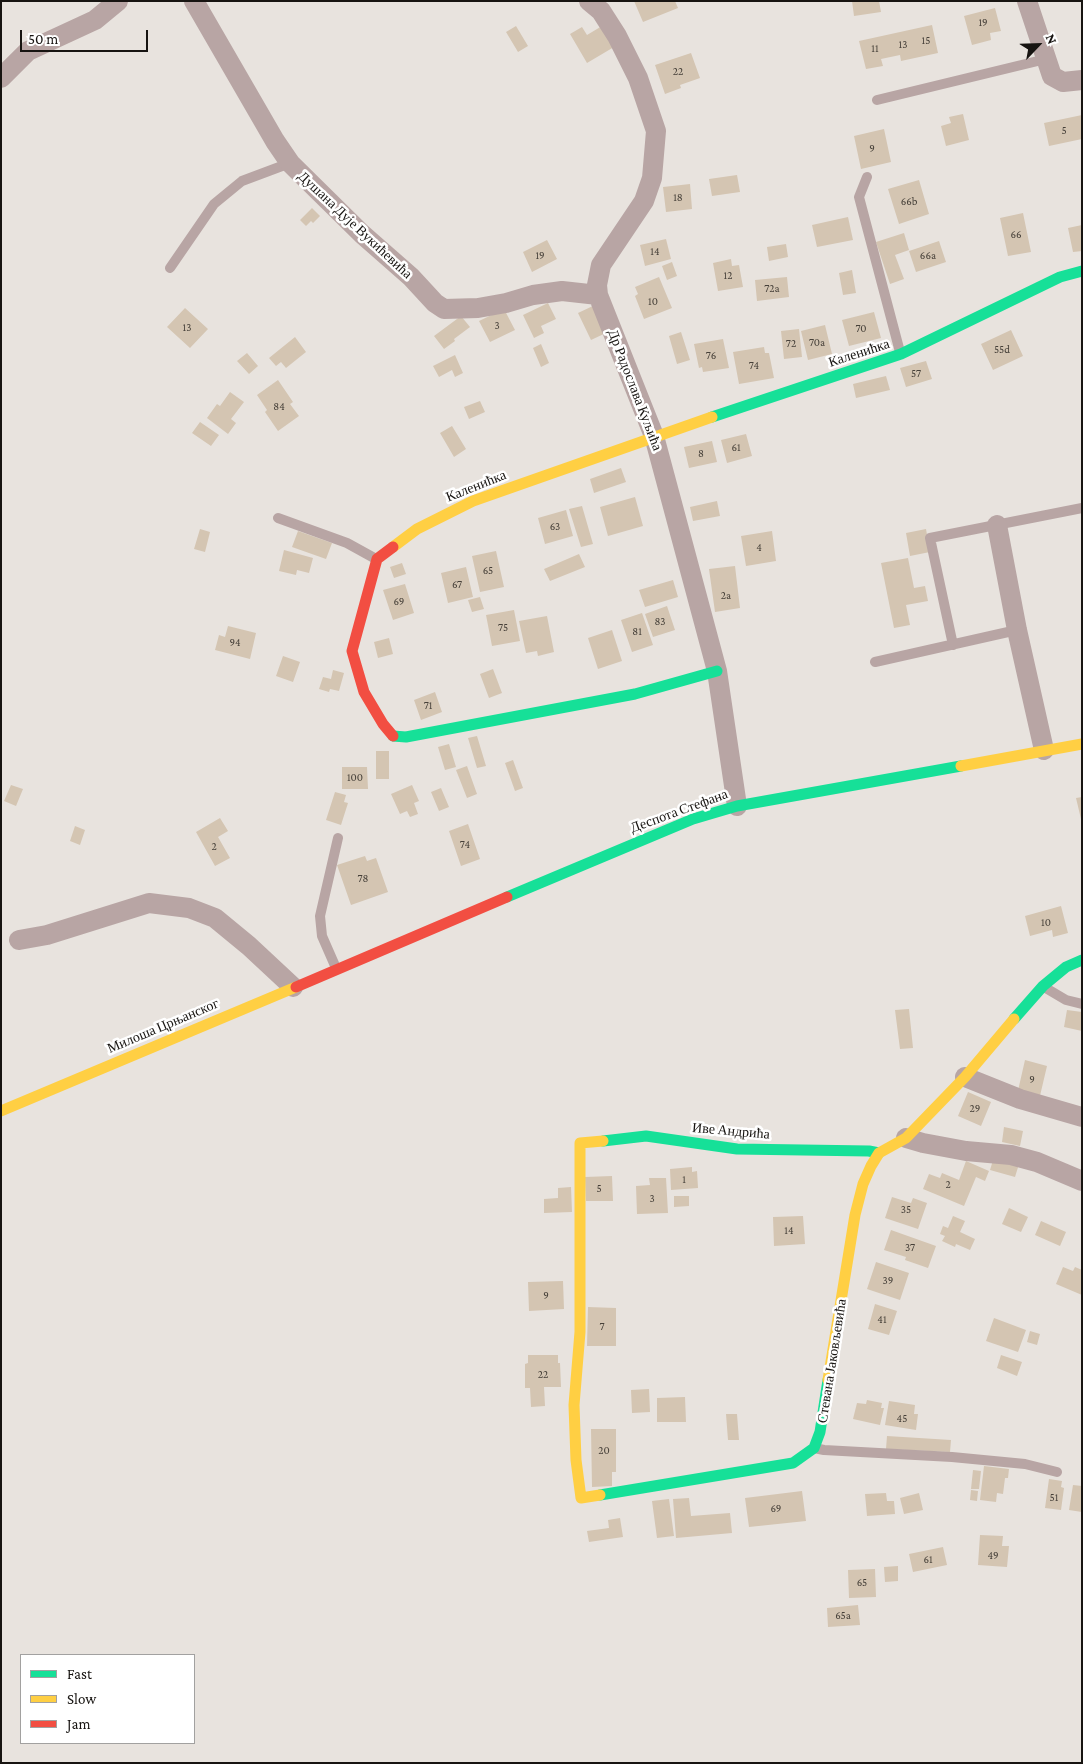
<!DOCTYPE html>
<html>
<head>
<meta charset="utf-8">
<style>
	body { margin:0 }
	#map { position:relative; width:1083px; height:1764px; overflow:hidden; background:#e8e3de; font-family:"Crimson Pro",serif }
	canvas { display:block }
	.frame { position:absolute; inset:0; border:2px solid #171411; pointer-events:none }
	.legend { position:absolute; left:20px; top:1654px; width:175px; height:90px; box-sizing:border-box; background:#fff; border:1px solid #a2a1a0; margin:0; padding:6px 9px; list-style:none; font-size:15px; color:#171411 }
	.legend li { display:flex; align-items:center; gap:10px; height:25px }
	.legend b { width:25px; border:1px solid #a2a1a0 }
	.north { position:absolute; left:1013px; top:20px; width:50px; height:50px; -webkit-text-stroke:4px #fff; paint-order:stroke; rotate:66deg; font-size:14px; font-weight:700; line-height:20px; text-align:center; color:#171411 }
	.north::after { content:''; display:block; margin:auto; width:18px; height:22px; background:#171411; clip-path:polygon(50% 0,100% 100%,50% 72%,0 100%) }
	.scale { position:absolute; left:20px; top:30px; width:128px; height:22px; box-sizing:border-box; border:2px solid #171411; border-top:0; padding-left:6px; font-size:15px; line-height:18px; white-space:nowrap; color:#171411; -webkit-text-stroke:4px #fff; paint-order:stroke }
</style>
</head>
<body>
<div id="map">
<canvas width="1083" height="1764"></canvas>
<div class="frame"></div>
<ul class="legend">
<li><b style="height:6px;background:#16e098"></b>Fast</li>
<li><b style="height:6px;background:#ffcf43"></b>Slow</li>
<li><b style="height:6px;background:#f24e42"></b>Jam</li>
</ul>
<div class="north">N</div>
<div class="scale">50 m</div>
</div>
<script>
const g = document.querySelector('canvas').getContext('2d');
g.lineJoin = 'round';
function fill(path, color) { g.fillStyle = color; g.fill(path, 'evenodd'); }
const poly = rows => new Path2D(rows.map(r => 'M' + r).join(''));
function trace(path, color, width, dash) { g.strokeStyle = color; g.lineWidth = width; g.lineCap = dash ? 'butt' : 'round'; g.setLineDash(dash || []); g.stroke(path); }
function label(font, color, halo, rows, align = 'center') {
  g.font = font + ' "Crimson Pro",serif'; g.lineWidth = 5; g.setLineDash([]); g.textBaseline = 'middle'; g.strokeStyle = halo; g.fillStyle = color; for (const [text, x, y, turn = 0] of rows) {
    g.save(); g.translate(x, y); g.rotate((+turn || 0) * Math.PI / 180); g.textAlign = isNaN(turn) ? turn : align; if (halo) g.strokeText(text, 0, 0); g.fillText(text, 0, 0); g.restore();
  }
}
fill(poly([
	[634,1,675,1,678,8,643,22],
	[852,1,879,1,881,12,854,16],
	[995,8,1001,31,990,33,991,40,972,45,964,16],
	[932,25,938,53,901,61,900,55,881,59,883,66,866,69,859,41],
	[516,26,528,46,518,52,506,32],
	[602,26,614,47,587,63,570,34,582,27,587,35],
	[691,53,700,78,680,85,681,88,665,94,655,65],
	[963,114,969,140,946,146,941,126,951,123,949,117],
	[1082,115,1082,139,1049,146,1044,123],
	[884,129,891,162,861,169,854,136],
	[737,175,740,192,712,196,709,179],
	[919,180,929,214,899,224,888,189],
	[690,184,692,209,666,212,663,187],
	[312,208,320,216,313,223,311,221,306,226,300,220],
	[1023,213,1031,252,1008,256,1000,218],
	[848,217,853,240,817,247,812,225],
	[1082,225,1082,251,1073,252,1068,228],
	[904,233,909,250,895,255,904,279,890,284,876,242],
	[666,239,671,259,645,266,640,245],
	[547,240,557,259,532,272,523,252],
	[939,241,946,262,916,272,909,251],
	[786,244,788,257,769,261,767,247],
	[731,259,732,266,739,265,743,287,718,291,713,263],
	[672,262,677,276,667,280,662,266],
	[852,270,856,293,843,295,839,273],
	[659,277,672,308,644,319,635,296,638,294,635,287],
	[787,277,789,297,757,301,755,280],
	[548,303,556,319,541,326,544,333,534,338,523,315],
	[595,305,608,332,591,340,578,313],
	[185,308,208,329,190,348,167,327],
	[504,309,515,330,490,342,479,321],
	[874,312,881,338,849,346,842,320],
	[461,316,470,327,454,339,455,341,444,349,434,336],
	[825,325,832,354,808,360,801,331],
	[799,329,802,357,784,359,781,331],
	[1011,330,1023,356,993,370,981,344],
	[681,332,690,360,677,364,669,336],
	[295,337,306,352,286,368,281,362,276,366,269,358],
	[723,339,729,368,703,372,702,367,699,368,694,344],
	[541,344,549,363,541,367,533,348],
	[764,347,765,353,769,353,774,378,739,384,733,352],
	[247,353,258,366,249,374,237,361],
	[455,355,463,373,455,377,452,370,439,377,433,366],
	[926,361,932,379,906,387,900,368],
	[886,376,890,390,856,398,853,384],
	[278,380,293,402,290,404,299,416,278,431,265,412,267,410,257,395],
	[230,392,244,402,231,419,236,423,228,434,207,418,217,404,220,406],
	[480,401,485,412,469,419,464,407],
	[200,422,219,435,211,446,192,433],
	[452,426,466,449,454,457,440,433],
	[746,434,752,456,727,463,721,440],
	[712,441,717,462,689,468,684,447],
	[621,468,626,482,594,493,590,479],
	[635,497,643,526,608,536,600,507],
	[717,501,720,516,693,521,690,507],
	[582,506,593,544,581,547,569,509],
	[566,510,573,536,545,544,538,518],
	[200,529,210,532,205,552,194,549],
	[926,529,930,552,910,556,906,533],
	[298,531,332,543,326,559,292,547],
	[772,531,776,561,746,566,741,536],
	[284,550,313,558,309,573,297,570,296,575,279,571],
	[496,551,504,587,480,592,472,556],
	[579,554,585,567,550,581,544,569],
	[908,558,914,588,925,586,928,601,906,605,910,625,894,628,881,563],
	[402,563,406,574,394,578,390,567],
	[735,566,740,608,715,612,709,569],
	[466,567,473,597,448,603,441,573],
	[673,580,678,597,645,607,639,590],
	[405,584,414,613,393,620,383,590],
	[480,597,484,609,472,612,468,600],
	[667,606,675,630,653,637,645,614],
	[514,610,520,641,492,646,486,615],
	[642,613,653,645,632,652,621,620],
	[547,616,554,652,538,656,537,651,526,653,519,621],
	[228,626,256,633,250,659,215,650,219,635,225,637],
	[612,630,622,661,598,669,588,638],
	[389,638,393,654,378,658,374,642],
	[283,656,300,662,293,682,276,676],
	[493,669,502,693,489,698,480,674],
	[333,670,344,673,339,691,330,689,329,692,319,689,323,677,331,679],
	[435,692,442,712,421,720,414,700],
	[477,736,486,766,477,768,468,738],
	[449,744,456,767,445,770,438,747],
	[376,751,389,751,389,779,376,779],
	[513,760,523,788,515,791,505,763],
	[467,766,477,794,467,798,456,770],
	[342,767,367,767,368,789,342,789],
	[11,785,23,789,16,806,4,801],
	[412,785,419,801,414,803,418,814,410,817,407,811,400,814,391,794],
	[441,788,449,807,439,811,431,792],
	[335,792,346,795,344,802,348,803,341,825,326,820],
	[1082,797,1082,819,1081,819,1076,798],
	[220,818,228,831,218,837,230,858,215,866,196,832],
	[468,824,480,859,461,866,449,831],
	[75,826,85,830,80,845,70,841],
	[365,856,367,861,376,858,388,892,351,905,337,865],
	[1061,906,1068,933,1053,937,1052,930,1030,936,1025,916],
	[909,1009,913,1048,900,1049,895,1010],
	[1067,1010,1082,1012,1082,1031,1064,1027],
	[1025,1060,1047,1066,1039,1100,1017,1095],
	[968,1092,991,1102,981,1126,958,1116],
	[1004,1127,1023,1131,1020,1146,1002,1142],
	[994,1157,1019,1164,1015,1177,990,1170],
	[966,1161,989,1171,985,1181,976,1177,964,1206,923,1189,929,1174,940,1178,942,1173,959,1180],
	[692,1167,692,1172,697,1171,698,1188,671,1190,670,1169],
	[612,1176,613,1201,586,1201,585,1177],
	[649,1178,666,1178,668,1213,637,1214,636,1186,650,1185],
	[571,1187,572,1212,544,1213,544,1199,558,1198,558,1188],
	[674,1196,689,1196,689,1206,674,1207],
	[892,1197,911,1203,913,1198,927,1203,918,1229,885,1218],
	[1009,1208,1028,1217,1021,1232,1002,1224],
	[803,1216,805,1244,774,1246,773,1217],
	[953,1216,965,1221,960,1232,975,1239,970,1250,956,1244,955,1247,942,1241,945,1236,940,1234,943,1226,948,1228],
	[1041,1221,1066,1232,1060,1246,1035,1235],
	[891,1230,936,1246,928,1268,905,1260,906,1257,884,1250],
	[876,1262,909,1273,900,1300,867,1289],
	[1063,1267,1073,1271,1075,1267,1082,1270,1082,1295,1056,1284],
	[563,1281,564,1309,529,1311,528,1282],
	[875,1304,897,1311,889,1335,868,1329],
	[588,1307,616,1308,616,1346,587,1346],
	[994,1318,1026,1330,1018,1352,986,1341],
	[1030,1331,1040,1334,1037,1345,1027,1342],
	[528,1355,558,1355,558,1363,560,1363,561,1387,544,1387,545,1406,531,1407,530,1388,525,1388,525,1364,528,1363],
	[1001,1355,1022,1362,1017,1376,997,1368],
	[649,1389,650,1412,632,1413,631,1390],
	[685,1397,686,1422,657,1422,657,1398],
	[867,1400,882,1403,881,1408,884,1408,880,1425,853,1419,857,1403,866,1404],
	[889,1401,915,1405,914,1414,918,1414,916,1430,885,1425],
	[726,1414,737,1414,739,1440,728,1440],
	[591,1429,616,1429,616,1472,612,1472,612,1486,592,1487],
	[887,1436,951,1440,950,1452,886,1449],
	[984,1466,1009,1469,1008,1478,1005,1478,1003,1494,997,1493,996,1502,980,1500],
	[973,1470,981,1471,979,1489,971,1489],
	[1049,1479,1062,1481,1061,1487,1064,1488,1061,1510,1045,1508],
	[1073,1485,1082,1486,1082,1512,1069,1510],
	[971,1490,978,1491,977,1501,970,1500],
	[802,1491,806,1521,749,1527,745,1498],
	[886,1493,887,1501,894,1501,895,1514,867,1516,865,1494],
	[919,1493,923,1510,904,1514,900,1498],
	[689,1498,691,1516,730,1513,732,1533,676,1538,673,1499],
	[669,1499,674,1536,657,1538,652,1501],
	[620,1518,623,1537,589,1542,587,1531,609,1528,608,1520],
	[980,1535,1003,1536,1002,1546,1009,1546,1007,1567,978,1565],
	[943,1547,947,1565,913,1572,909,1554],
	[898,1566,898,1581,885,1582,884,1567],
	[875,1569,876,1597,849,1598,848,1570],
	[858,1605,860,1625,828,1627,827,1608]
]), '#d4c5b2');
trace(poly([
	[877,100,1046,59],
	[867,177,859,197,900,352],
	[170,268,214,204,242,181,290,163],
	[278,518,347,543,376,559],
	[953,645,930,538,1082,508],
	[875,662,1017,630],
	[336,968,322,936,320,916,338,838],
	[1044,987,1066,1000,1082,1004],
	[814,1448,824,1450,952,1457,1025,1464,1057,1472]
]), '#b8a5a4', 10);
trace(poly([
	[194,1,275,141,290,163,362,234,411,277,435,303,444,309,478,308,506,303,533,295,562,291,598,295],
	[589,1,601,11,617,36,638,78,656,131,652,178,644,201,601,265,597,285,598,295,654,436,717,671,737,806],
	[1027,1,1052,76,1063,82,1082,80],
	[1,78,28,51,95,20,118,1],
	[997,525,1017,630,1044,750],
	[19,940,47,935,149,903,189,908,215,918,249,946,293,987],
	[965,1077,1020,1099,1082,1117],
	[906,1138,923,1143,966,1151,1011,1155,1037,1162,1082,1181]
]), '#b8a5a4', 20);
trace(poly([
	[712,417,901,354,1060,277,1082,271],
	[393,736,406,737,635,694,717,671],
	[507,897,693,819,737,806,961,766],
	[1014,1019,1043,986,1066,967,1082,960],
	[603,1141,646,1136,737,1149,869,1151,879,1153],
	[600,1495,793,1463,814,1448,820,1432,828,1380]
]), '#16e098', 11);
trace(poly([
	[393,547,417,529,473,501,712,417],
	[961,766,1082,744],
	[1,1111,296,987],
	[828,1380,855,1215,863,1184,871,1166,879,1153,906,1138,965,1077,1014,1019],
	[600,1495,581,1498,576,1460,574,1405,580,1332,580,1143,603,1141]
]), '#ffcf43', 11);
trace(poly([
	[393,547,377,559,352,651,364,692,383,724,393,736],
	[296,987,507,897]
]), '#f24e42', 11);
label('11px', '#464039', null, [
	["19",983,23],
	["15",926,41],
	["13",903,45],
	["11",875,49],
	["22",678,72],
	["5",1064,131],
	["9",872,149],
	["18",678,198],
	["66b",909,202],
	["66",1016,235],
	["14",655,252],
	["19",540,256],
	["66a",928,256],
	["12",728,276],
	["72a",772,289],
	["10",653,302],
	["3",497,326],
	["13",187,328],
	["70",861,329],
	["70a",817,343],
	["72",791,344],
	["55d",1002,350],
	["76",711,356],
	["74",754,366],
	["57",916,374],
	["84",279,407],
	["61",736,448],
	["8",701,454],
	["63",555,527],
	["4",759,548],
	["65",488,571],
	["67",457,585],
	["2a",726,596],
	["69",399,602],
	["83",660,622],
	["75",503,628],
	["81",637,632],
	["94",235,643],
	["71",428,706],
	["100",355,778],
	["74",465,845],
	["2",214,847],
	["78",363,879],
	["10",1046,923],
	["9",1032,1080],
	["29",975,1109],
	["1",684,1180],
	["2",948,1185],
	["5",599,1189],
	["3",652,1199],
	["35",906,1210],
	["14",789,1231],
	["37",910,1248],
	["39",888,1281],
	["9",546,1296],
	["41",882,1320],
	["7",602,1327],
	["22",543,1375],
	["45",902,1419],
	["20",604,1451],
	["51",1054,1498],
	["69",776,1509],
	["49",993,1556],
	["61",928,1560],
	["65",862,1583],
	["65a",843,1616]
]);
label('14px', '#171411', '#fff', [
	["Душана Дује Вукићевића",355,225,43],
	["Каленићка",859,353,-18],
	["Др Радослава Куљића",635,390,69],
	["Каленићка",476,486,-22],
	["Деспота Стефана",679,811,-20],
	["Милоша Црњанског",163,1026,-23],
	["Иве Андрића",731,1131,5],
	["Стевана Јаковљевића",832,1361,-81]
]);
</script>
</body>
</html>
